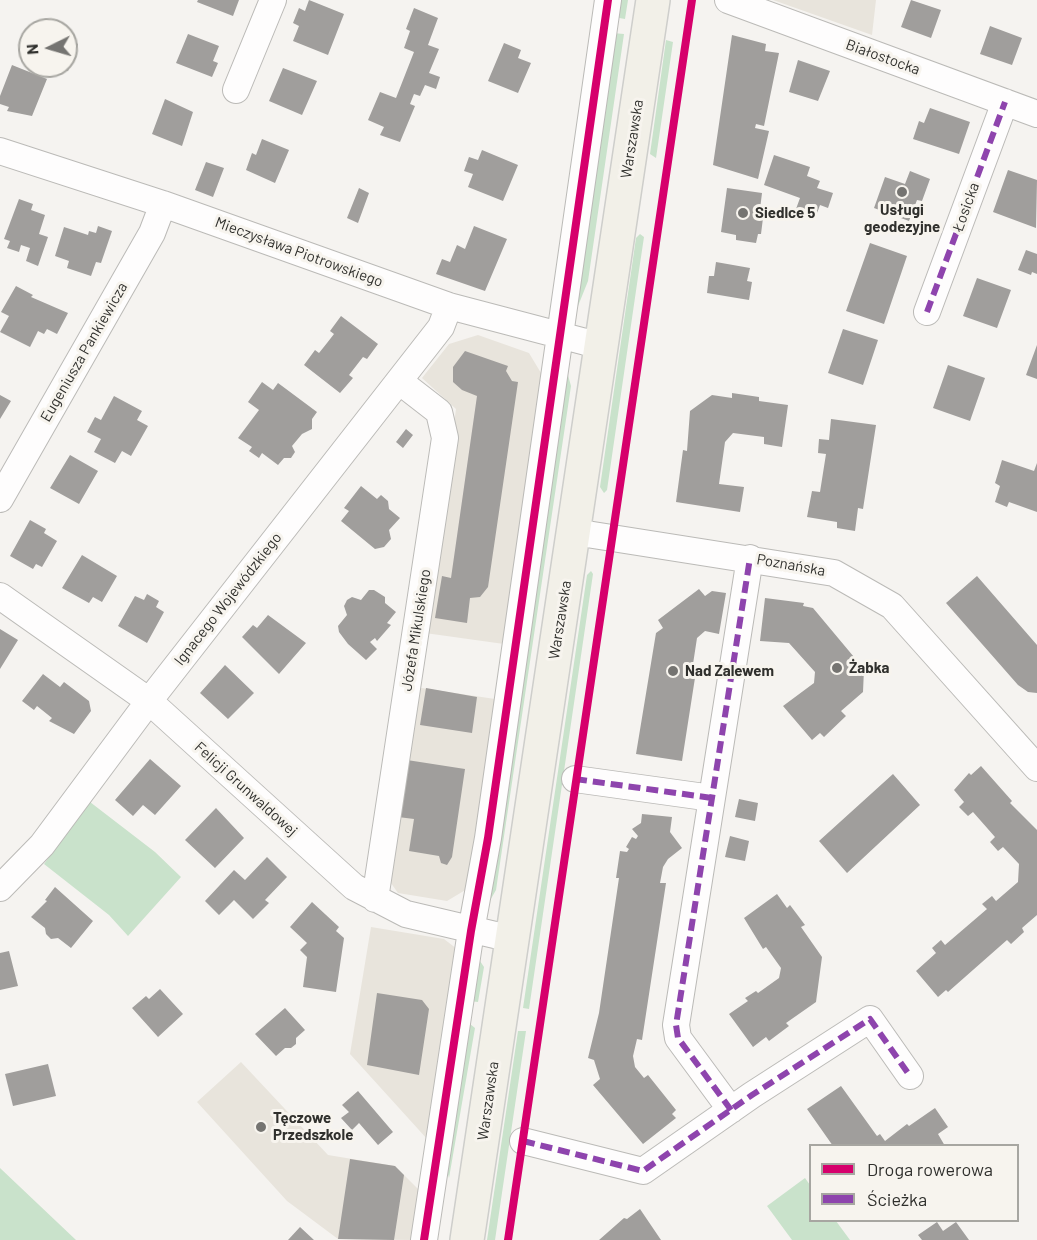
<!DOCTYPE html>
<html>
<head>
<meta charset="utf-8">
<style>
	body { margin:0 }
	#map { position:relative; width:1037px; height:1240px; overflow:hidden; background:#f5f3f0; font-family:Barlow,sans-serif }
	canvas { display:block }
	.legend { position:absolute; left:809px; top:1144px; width:210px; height:78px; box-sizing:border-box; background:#f7f4ee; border:2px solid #a7a6a1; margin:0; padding:8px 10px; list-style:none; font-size:18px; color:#30302d }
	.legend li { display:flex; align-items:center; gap:12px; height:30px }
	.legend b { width:30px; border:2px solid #a7a6a1 }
	.north { position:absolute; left:18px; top:18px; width:60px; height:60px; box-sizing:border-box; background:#f7f4ee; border:2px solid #a7a6a1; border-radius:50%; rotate:265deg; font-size:16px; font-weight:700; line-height:24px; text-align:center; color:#30302d }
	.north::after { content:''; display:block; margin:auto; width:21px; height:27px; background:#757471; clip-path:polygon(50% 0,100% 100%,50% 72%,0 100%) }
</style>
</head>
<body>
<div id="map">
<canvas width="1037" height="1240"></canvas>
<ul class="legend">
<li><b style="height:8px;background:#d6006c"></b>Droga rowerowa</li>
<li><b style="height:8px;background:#8e44ad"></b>Ścieżka</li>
</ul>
<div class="north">N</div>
</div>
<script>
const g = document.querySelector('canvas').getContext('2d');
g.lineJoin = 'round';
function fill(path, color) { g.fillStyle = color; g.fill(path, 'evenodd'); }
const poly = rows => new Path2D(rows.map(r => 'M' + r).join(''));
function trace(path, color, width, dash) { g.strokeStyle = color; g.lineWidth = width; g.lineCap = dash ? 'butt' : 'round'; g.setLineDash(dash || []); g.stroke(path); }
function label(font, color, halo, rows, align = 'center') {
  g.font = font + ' Barlow,sans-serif'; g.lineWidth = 6; g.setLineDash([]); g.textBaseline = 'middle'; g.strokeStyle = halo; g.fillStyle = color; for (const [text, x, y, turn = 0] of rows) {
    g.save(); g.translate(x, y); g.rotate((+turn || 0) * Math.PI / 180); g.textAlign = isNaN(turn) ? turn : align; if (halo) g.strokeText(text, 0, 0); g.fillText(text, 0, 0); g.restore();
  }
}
fill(poly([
	[773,0,876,0,872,35],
	[478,335,529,353,544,378,504,644,425,633,456,409,422,378,449,344],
	[415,687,495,699,467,889,447,901,398,893,386,876],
	[371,927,444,939,457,949,428,1140,350,1054],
	[241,1062,328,1155,395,1166,420,1191,412,1240,338,1239,287,1201,197,1102]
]), '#e8e4dc');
fill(poly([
	[617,0,628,0,625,19,614,17],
	[613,33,624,34,588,281,576,311],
	[666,40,673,42,656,158,650,154],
	[640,234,644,237,638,277,607,490,604,493,600,487,636,238],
	[566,368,571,386,496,890,488,904],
	[591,571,593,574,529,1009,523,1008,587,575],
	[90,802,155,852,181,877,128,936,109,915,44,864],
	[478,958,484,967,478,1002,469,1001],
	[470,1024,475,1028,449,1178,444,1159,463,1025],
	[518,1031,526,1031,495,1240,487,1240],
	[0,1168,76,1240,0,1240],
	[805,1178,810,1185,810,1220,836,1221,850,1240,792,1240,767,1206]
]), '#c9e2cb');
fill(poly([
	[198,0,239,0,233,16,197,2],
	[309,0,344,14,328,55,293,41,299,26,293,23,299,8,305,11],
	[911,0,941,10,931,38,901,27],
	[414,8,438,18,428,45,439,49,429,73,440,77,436,89,425,85,420,96,414,94,410,104,415,106,400,142,380,135,384,127,368,120,380,92,396,98,414,52,404,48,410,31,406,29],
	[990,26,1022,38,1012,65,980,54],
	[188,34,219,46,213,61,218,63,212,77,176,63],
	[732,35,766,44,765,51,779,53,764,126,756,124,755,128,769,131,758,179,713,165],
	[66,39,78,44,68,71,56,66,66,66],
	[504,43,521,50,518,58,531,63,518,93,488,81],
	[798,60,830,71,818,101,789,92],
	[12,65,47,79,32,116,7,111,9,107,0,104,0,96],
	[283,68,317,81,302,115,269,101],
	[165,99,193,112,182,146,152,134],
	[930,108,970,122,959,154,913,139,919,121,924,123],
	[262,139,289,150,275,183,246,170,252,153,256,155],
	[482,150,518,165,503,201,468,187,473,174,464,171,469,157,478,160],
	[774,155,810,167,807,176,820,181,817,188,833,193,828,208,820,205,816,216,796,209,800,198,764,185],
	[206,162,224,168,213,197,195,190],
	[1008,170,1037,180,1036,228,993,212],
	[910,171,930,179,922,201,917,200,909,221,874,208,885,177,905,184],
	[359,188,369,193,358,223,347,218],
	[727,188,762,193,760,209,764,210,761,234,758,234,756,243,736,240,736,235,721,232],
	[19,199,33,204,31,210,45,215,39,234,48,237,38,266,26,261,30,248,21,245,19,252,7,248,10,241,4,239],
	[98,226,112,231,101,263,96,262,91,276,67,268,69,261,55,256,64,227,88,235,89,231,96,233],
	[474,226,507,239,485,291,436,274,442,259,450,262,457,245,465,249],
	[870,243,907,256,884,324,846,311],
	[1026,250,1037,254,1037,274,1032,272,1031,275,1018,270],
	[716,262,750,268,747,281,752,282,749,300,707,293,709,276,714,276],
	[977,278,1011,290,997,328,963,316],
	[16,286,33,295,31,297,68,313,57,334,47,329,44,334,38,331,30,347,0,332,9,316,1,312],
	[341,316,378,344,367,359,363,357,349,375,353,378,340,393,304,365,315,350,319,353,327,343,334,334,330,331],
	[843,329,878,340,863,385,828,373],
	[1037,345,1037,379,1026,375],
	[465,351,508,366,506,371,512,381,518,382,488,587,480,597,470,598,467,623,435,618,442,576,451,578,477,396,462,390,453,382,453,367],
	[948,365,985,378,970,421,933,408],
	[262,382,273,390,278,383,317,412,312,419,312,429,302,434,292,446,295,452,291,458,284,458,278,465,262,453,259,458,249,451,252,447,238,438,259,410,248,402],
	[732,393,759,397,759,401,788,405,782,447,764,444,764,437,733,433,725,442,719,484,744,487,740,512,676,502,683,450,687,451,690,411,712,395,732,398],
	[0,395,11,401,0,419],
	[114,396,142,411,137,420,148,426,131,456,122,451,115,463,94,452,101,439,87,432,95,417,101,420],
	[831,419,876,425,863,509,858,508,855,531,837,528,837,522,807,517,812,491,820,492,826,454,818,453,819,439,829,440],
	[406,429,413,435,403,448,396,442],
	[70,455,98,471,79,504,50,488],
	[1002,460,1034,471,1037,463,1037,512,1009,502,1007,507,995,502,1000,486,995,483],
	[361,486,377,499,381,495,388,501,389,509,400,518,389,530,391,539,384,547,375,549,341,521,349,511,344,508],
	[30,520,46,529,44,533,57,541,42,567,36,564,33,569,10,556],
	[82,555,117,576,102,602,93,597,89,603,62,588],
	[977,576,1037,645,1037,693,1028,692,1018,685,946,603],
	[699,589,705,596,712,591,726,593,719,634,705,631,697,638,693,664,697,665,682,761,636,754,656,633,663,628,658,620],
	[369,590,374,590,385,597,385,603,396,612,387,623,391,625,377,641,375,638,370,642,377,649,366,660,348,644,339,632,338,626,347,615,344,606,347,600,352,597,361,600],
	[147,594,159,601,156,607,164,612,147,643,118,626,135,596,144,600],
	[765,598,804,603,803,606,813,608,864,669,863,692,841,711,846,716,824,737,820,733,812,740,783,706,814,683,815,672,789,643,760,641],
	[268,615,306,643,279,674,242,637,253,625,257,628],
	[0,629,18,640,0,669],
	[225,665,254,693,228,719,200,693],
	[43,674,60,687,64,682,89,701,91,711,74,734,49,721,52,718,37,706,34,710,22,701],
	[426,688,477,697,472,733,420,725],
	[150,759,181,786,155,815,143,805,133,816,115,800],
	[407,760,465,769,452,857,447,865,441,863,439,856,409,851,414,819,398,817],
	[981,766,1012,801,1010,803,1037,830,1037,915,1022,928,1024,932,1011,944,1007,940,948,992,946,990,938,997,916,971,936,953,932,948,941,940,945,945,987,909,982,904,992,896,996,901,1018,882,1019,864,1003,847,998,851,990,842,995,837,973,812,968,816,959,807,964,802,954,790,969,773,971,775],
	[893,774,920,805,847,873,819,841],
	[739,799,758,803,755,821,735,817],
	[216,808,244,838,215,868,185,840],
	[642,814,672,817,670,832,682,848,668,859,663,867,660,883,666,883,642,1040,637,1039,633,1056,635,1067,644,1078,648,1075,676,1110,672,1114,676,1118,643,1144,593,1085,600,1079,594,1060,588,1058,599,1013,619,878,616,878,620,851,627,852,629,849,626,847,632,837,636,839,638,836,632,829,641,823],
	[730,836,749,841,745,861,725,857],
	[267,857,287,877,265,900,269,903,253,919,234,900,219,915,205,901,234,870,245,880],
	[55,887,93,921,71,948,58,938,51,939,46,934,45,928,31,917,47,901,45,900],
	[777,894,787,908,790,905,805,925,801,927,822,957,816,1002,786,1023,789,1026,769,1041,766,1037,753,1047,729,1014,748,1001,745,998,756,991,758,993,779,978,781,968,766,947,763,949,744,918],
	[312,902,339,927,336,931,344,938,336,992,303,987,307,957,300,950,307,943,290,927],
	[9,951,18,986,0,990,0,953],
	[160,989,183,1014,158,1037,132,1008,146,996,149,999],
	[377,993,422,1000,429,1009,419,1075,367,1065],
	[285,1008,305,1030,296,1038,296,1044,291,1048,285,1048,276,1056,255,1034],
	[48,1064,56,1096,13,1106,5,1074],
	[841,1086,877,1136,880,1134,885,1141,907,1124,909,1126,935,1108,948,1127,938,1134,945,1146,833,1146,807,1109],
	[358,1091,393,1132,378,1145,359,1123,352,1130,341,1118,349,1112,342,1105],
	[350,1159,395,1166,404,1175,394,1240,338,1239],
	[640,1209,661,1240,599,1240,624,1218,627,1219],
	[937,1222,943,1231,956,1222,969,1240,922,1240,918,1235],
	[300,1227,314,1240,288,1240]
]), '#a09e9c');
const minor = poly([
	[728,0,1037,114],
	[236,90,273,0],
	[0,151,163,204,449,306,601,346],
	[927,312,1005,102],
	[0,499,152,233,163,204],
	[574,532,834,573,892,606,1037,768],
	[0,596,149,701,354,887,406,914,512,939],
	[575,779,712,798],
	[0,888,42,845,149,701,441,327,449,306],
	[375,899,445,438,439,412,399,381],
	[731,1110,678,1038,676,1025,750,558],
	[523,1141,643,1171,752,1095,870,1019,910,1076],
	[424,1240,471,931,488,838,608,0]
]);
const major = poly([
	[467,1240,653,0]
]);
trace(minor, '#bbbab7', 28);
trace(major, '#cececb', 36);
trace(minor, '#fefdfd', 26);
trace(major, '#f2f0e8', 33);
trace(poly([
	[927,312,1005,102],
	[575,779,712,798],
	[731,1110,678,1038,676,1025,750,558],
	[523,1141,643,1171,752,1095,870,1019,910,1076]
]), '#8e44ad', 6, [12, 6]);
trace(poly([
	[424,1240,471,931,488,838,608,0],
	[508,1240,692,0]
]), '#d6006c', 8);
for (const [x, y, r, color] of [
	[902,192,6,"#757471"],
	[743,213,6,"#757471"],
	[837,668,6,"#757471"],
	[673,671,6,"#757471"],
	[261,1127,6,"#757471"]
]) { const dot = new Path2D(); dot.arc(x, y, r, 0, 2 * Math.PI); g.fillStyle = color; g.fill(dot); trace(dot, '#f7f4ee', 2); }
label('15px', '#30302d', '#f7f4ee', [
	["Białostocka",883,57,20],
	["Warszawska",632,139,-81],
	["Łosicka",966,207,-70],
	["Mieczysława Piotrowskiego",299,252,20],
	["Eugeniusza Pankiewicza",84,352,-60],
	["Poznańska",791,565,10],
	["Ignacego Wojewódzkiego",228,599,-52],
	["Warszawska",560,620,-81],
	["Józefa Mikulskiego",416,630,-81],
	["Felicji Grunwaldowej",246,789,42],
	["Warszawska",488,1101,-82]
]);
label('bold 15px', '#30302d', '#f7f4ee', [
	["Usługi",902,210,"center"],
	["geodezyjne",902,227,"center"],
	["Siedlce 5",755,213],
	["Żabka",849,668],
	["Nad Zalewem",685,671],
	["Tęczowe",273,1118],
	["Przedszkole",273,1135]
], 'left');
</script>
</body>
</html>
